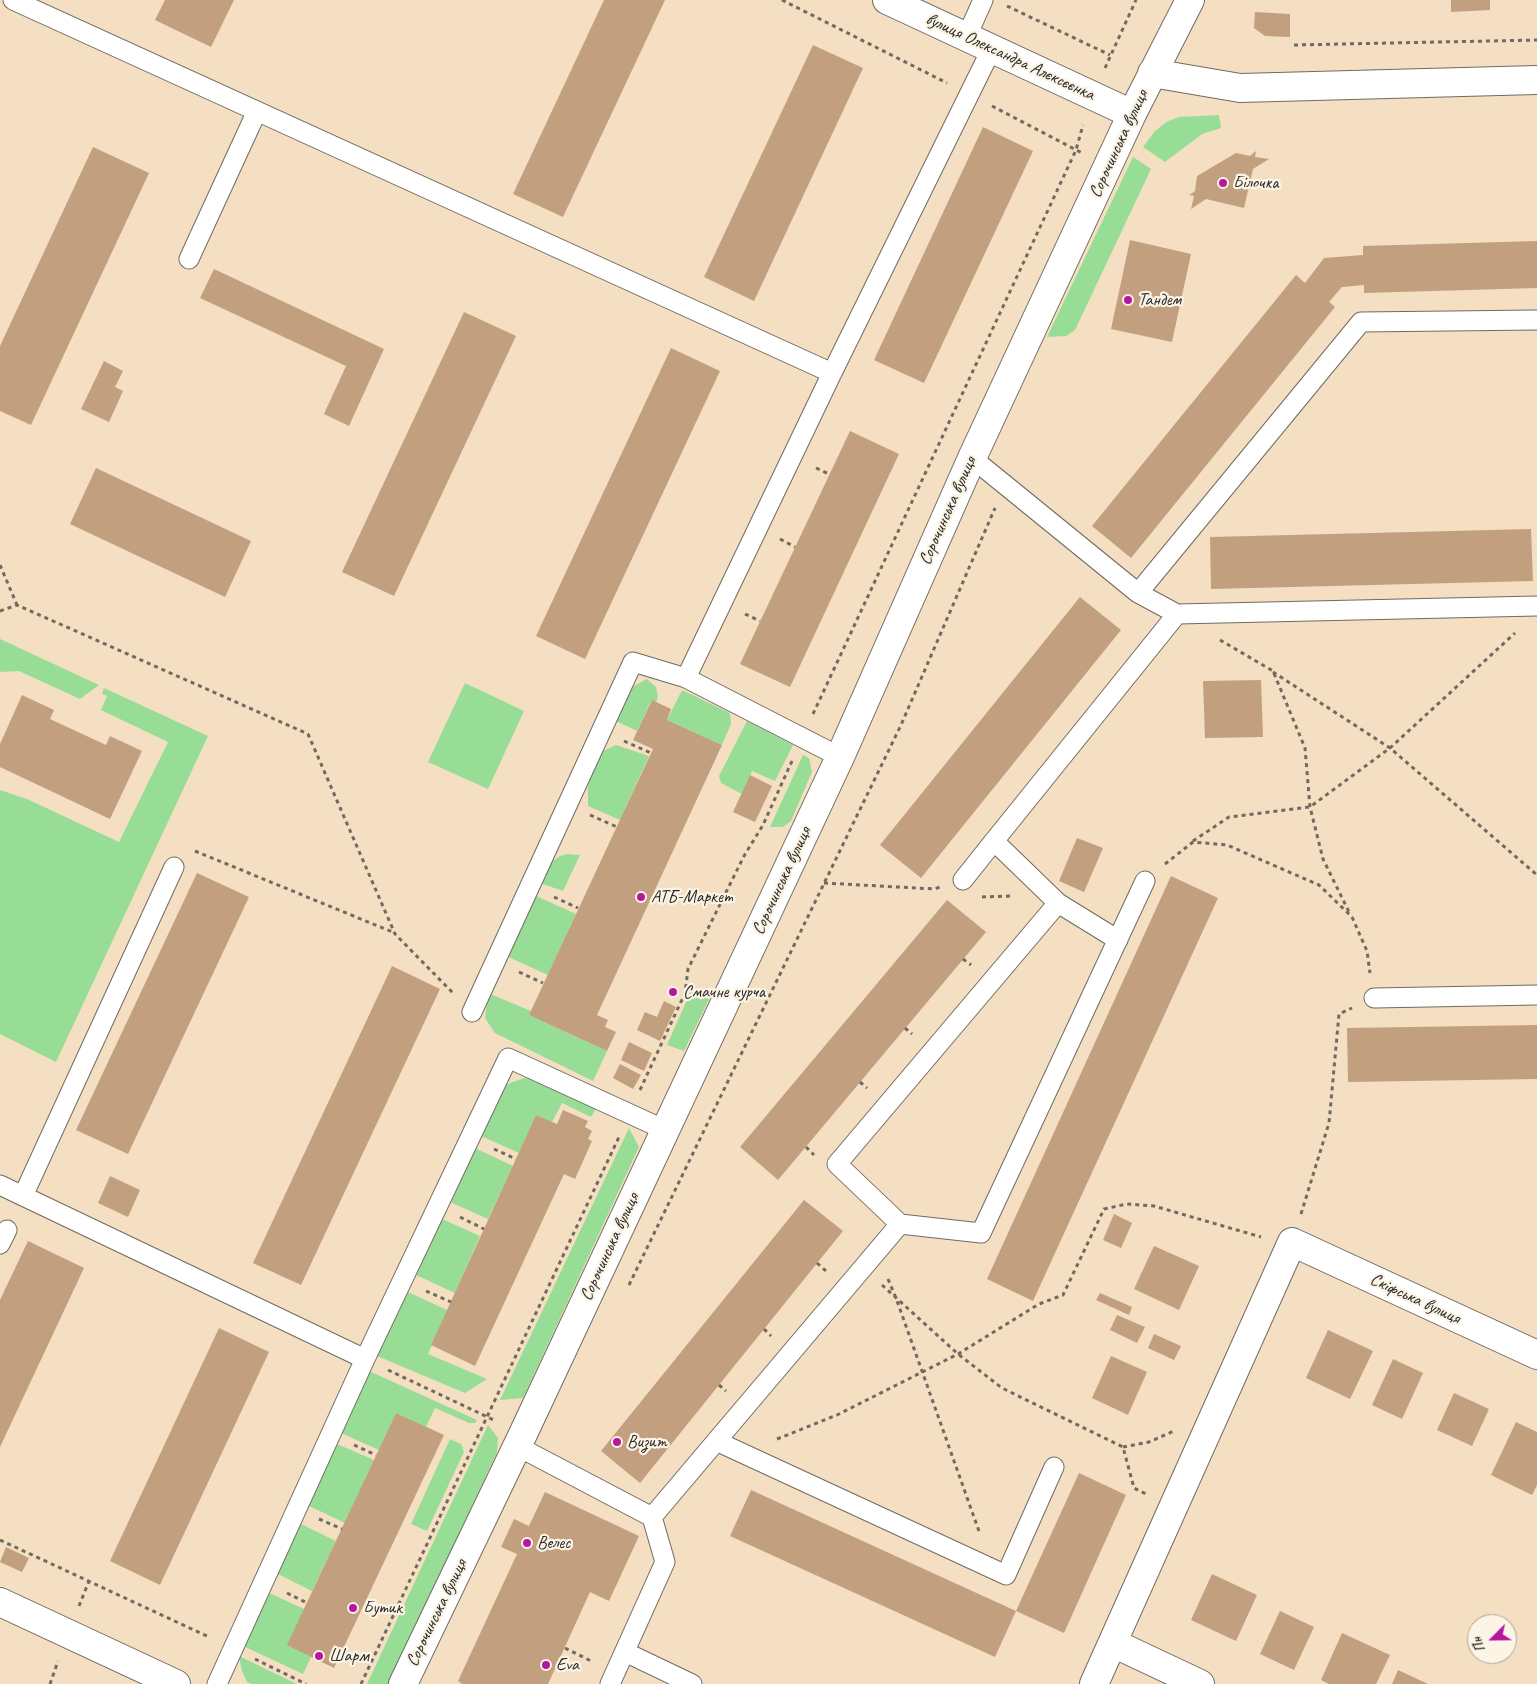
<!DOCTYPE html>
<html>
<head>
<meta charset="utf-8">
<style>
	body { margin:0 }
	#map { position:relative; width:1537px; height:1684px; overflow:hidden; background:#f4dfc2; font-family:Caveat,sans-serif }
	canvas { display:block }
	.north { position:absolute; left:1467px; top:1614px; width:50px; height:50px; box-sizing:border-box; background:#fcf5e5; border:1px solid #a8a49b; border-radius:50%; rotate:247deg; font-size:14px; font-weight:700; line-height:20px; text-align:center; color:#2b2b2b }
	.north::after { content:''; display:block; margin:auto; width:18px; height:22px; background:#b5179e; clip-path:polygon(50% 0,100% 100%,50% 72%,0 100%) }
</style>
</head>
<body>
<div id="map">
<canvas width="1537" height="1684"></canvas>
<div class="north">Пн</div>
</div>
<script>
const g = document.querySelector('canvas').getContext('2d');
g.lineJoin = 'round';
function fill(path, color) { g.fillStyle = color; g.fill(path, 'evenodd'); }
const poly = rows => new Path2D(rows.map(r => 'M' + r).join(''));
function trace(path, color, width, dash) { g.strokeStyle = color; g.lineWidth = width; g.lineCap = dash ? 'butt' : 'round'; g.setLineDash(dash || []); g.stroke(path); }
function label(font, color, halo, rows, align = 'center') {
  g.font = font + ' Caveat,sans-serif'; g.lineWidth = 4.5; g.setLineDash([]); g.textBaseline = 'middle'; g.strokeStyle = halo; g.fillStyle = color; for (const [text, x, y, turn = 0] of rows) {
    g.save(); g.translate(x, y); g.rotate((+turn || 0) * Math.PI / 180); g.textAlign = isNaN(turn) ? turn : align; if (halo) g.strokeText(text, 0, 0); g.fillText(text, 0, 0); g.restore();
  }
}
fill(poly([
	[1219,115,1221,128,1202,134,1165,162,1143,147,1155,131,1168,121,1179,117],
	[1133,157,1151,169,1075,330,1066,336,1047,337],
	[0,639,99,685,80,699,19,671,0,672],
	[647,679,656,687,658,697,656,702,651,701,637,731,616,721,630,691,634,686],
	[465,683,524,711,488,789,428,762],
	[104,688,208,736,56,1062,0,1034,0,790,27,799,119,842,168,742,101,710,107,696,102,694],
	[682,690,730,713,731,724,722,745,667,720],
	[747,721,793,745,775,781,752,771,742,794,721,783,719,776],
	[616,745,649,756,620,820,588,806,588,787,593,769,603,751],
	[803,755,809,758,812,772,791,821,783,827,770,827],
	[567,854,580,855,563,891,540,883,549,864,560,856],
	[534,895,576,914,548,975,506,956],
	[691,991,709,999,684,1051,667,1045],
	[488,993,531,1011,529,1015,607,1051,593,1081,495,1033,485,1018],
	[524,1078,531,1078,597,1107,591,1117,562,1103,552,1122,536,1115,519,1153,481,1136,503,1090,508,1084],
	[629,1128,639,1147,523,1398,500,1400],
	[475,1148,513,1166,488,1219,450,1202],
	[442,1219,480,1236,455,1293,416,1275],
	[408,1292,447,1310,428,1354,487,1379,465,1393,377,1356],
	[369,1371,477,1420,475,1423,469,1423,435,1408,426,1427,396,1413,379,1450,341,1433],
	[488,1425,498,1438,497,1452,389,1684,367,1684],
	[450,1439,461,1444,464,1452,427,1531,411,1524],
	[337,1444,374,1460,345,1523,307,1505],
	[299,1523,336,1541,312,1591,276,1573],
	[267,1592,304,1609,311,1657,303,1674,241,1645],
	[239,1656,297,1684,252,1684,247,1682,242,1671]
]), '#98dd96');
fill(poly([
	[165,0,234,0,211,47,155,20],
	[604,0,665,0,563,217,513,194],
	[1451,0,1490,0,1490,10,1451,12],
	[1255,12,1290,14,1290,37,1265,36,1254,28],
	[813,45,863,68,754,301,704,277],
	[983,127,1033,151,924,383,874,360],
	[93,147,149,173,31,425,0,411,0,346],
	[1256,151,1255,157,1269,159,1253,169,1244,208,1206,199,1191,209,1194,196,1189,195,1195,191,1197,176,1236,153,1250,156],
	[1130,240,1191,254,1172,342,1111,329],
	[1537,241,1537,288,1364,293,1364,285,1342,287,1329,302,1335,307,1131,558,1092,526,1296,275,1305,283,1324,258,1363,255,1363,246],
	[214,269,384,349,349,426,324,414,346,366,200,298],
	[464,312,516,336,394,596,342,572],
	[671,348,720,371,585,659,536,636],
	[104,361,123,371,115,387,123,391,109,422,81,409],
	[850,431,899,454,790,687,740,664],
	[96,468,251,541,225,597,70,524],
	[1531,529,1533,581,1211,589,1210,537],
	[1080,597,1121,630,921,878,880,845],
	[1261,680,1263,737,1205,738,1203,681],
	[22,695,54,710,50,719,106,745,110,736,142,751,110,819,0,767,0,744],
	[652,700,671,709,667,720,722,745,597,1015,608,1020,605,1027,616,1032,607,1051,529,1015,653,749,633,740],
	[750,775,772,786,755,822,733,812],
	[1077,838,1103,848,1084,892,1059,881],
	[197,873,249,897,128,1154,76,1130],
	[1171,876,1218,898,1033,1301,987,1279],
	[947,900,986,932,778,1180,740,1147],
	[392,966,440,989,301,1285,253,1263],
	[664,1001,676,1007,660,1041,637,1030,645,1012,657,1017],
	[1537,1025,1537,1079,1348,1082,1347,1028],
	[629,1042,652,1053,644,1071,621,1060],
	[620,1064,641,1075,633,1089,613,1078],
	[563,1110,588,1121,585,1127,592,1131,588,1139,592,1141,575,1179,564,1174,475,1366,431,1345,536,1115,557,1124],
	[110,1176,140,1190,128,1217,98,1203],
	[804,1200,843,1231,640,1483,601,1451],
	[1114,1214,1132,1223,1121,1248,1103,1240],
	[28,1241,84,1268,0,1447,0,1300],
	[1154,1246,1199,1266,1179,1310,1134,1289],
	[1100,1293,1132,1307,1129,1315,1096,1300],
	[1117,1315,1145,1327,1137,1343,1110,1330],
	[219,1328,269,1352,160,1585,110,1561],
	[1328,1330,1373,1351,1350,1399,1306,1378],
	[1154,1334,1181,1346,1174,1360,1148,1348],
	[1111,1356,1147,1372,1128,1415,1092,1398],
	[1393,1359,1423,1373,1402,1419,1372,1405],
	[1454,1393,1489,1409,1472,1446,1437,1430],
	[396,1413,444,1435,334,1668,287,1645],
	[1516,1422,1537,1432,1537,1485,1532,1495,1491,1475],
	[1079,1473,1126,1495,1064,1633,1016,1611],
	[751,1490,1016,1611,995,1657,730,1536],
	[545,1492,639,1536,609,1601,590,1592,548,1684,462,1684,458,1681,517,1554,501,1547,514,1519,529,1526],
	[6,1547,29,1558,22,1572,0,1562],
	[1212,1574,1257,1595,1236,1641,1191,1620],
	[1280,1611,1314,1627,1294,1670,1260,1654],
	[1342,1633,1390,1655,1376,1684,1329,1684,1321,1680],
	[1398,1670,1428,1684,1392,1684]
]), '#c29f7f');
const service = poly([
	[13,0,832,373],
	[966,38,983,0],
	[189,259,257,111],
	[972,458,1138,593,1361,322,1537,320],
	[1138,593,1177,614],
	[686,678,840,757],
	[963,880,994,841],
	[1118,940,1058,903,994,841,1177,614,1537,606],
	[1374,998,1537,995],
	[472,1012,633,662,686,678,832,373,991,50],
	[0,1185,365,1359],
	[23,1196,174,867],
	[900,1224,837,1164,1058,903],
	[0,1244,7,1230],
	[716,1441,1006,1575,1054,1467],
	[517,1446,652,1517,900,1224,981,1233,1145,881],
	[625,1652,692,1684],
	[217,1684,365,1359,508,1058,665,1130],
	[610,1684,665,1562,652,1517]
]);
const minor = poly([
	[1113,1643,1200,1684],
	[1094,1684,1292,1242,1537,1355]
]);
const tertiary = poly([
	[887,0,1132,114],
	[1152,73,1240,88,1537,80],
	[0,1602,176,1684],
	[403,1684,523,1434,840,757,972,458,1132,114,1190,0]
]);
trace(service, '#716a60', 21);
trace(minor, '#716a60', 30);
trace(tertiary, '#716a60', 30);
trace(poly([
	[782,0,947,83],
	[1007,6,1110,55],
	[1294,45,1537,40],
	[1105,68,1136,0],
	[992,106,1082,153],
	[816,468,829,474],
	[780,539,795,547],
	[0,565,17,605],
	[0,611,17,605,308,734,395,934,453,993],
	[745,614,760,621],
	[1220,640,1273,671,1305,748,1310,807,1323,859,1350,914],
	[1273,672,1390,748,1537,875],
	[813,714,1076,150,1083,125],
	[624,741,651,753],
	[590,815,617,827],
	[1193,841,1229,817,1310,807,1390,748,1515,633],
	[195,851,395,933],
	[1165,864,1193,842,1227,845,1319,885,1352,917,1367,951,1370,973],
	[824,883,935,889,940,887],
	[554,897,578,908],
	[982,897,1013,896],
	[963,959,971,965],
	[519,972,543,983],
	[905,1028,912,1034],
	[860,1082,867,1088],
	[640,1090,685,993,688,969,744,856,763,825,792,761],
	[806,1147,814,1155],
	[494,1149,516,1159],
	[1301,1214,1329,1123,1339,1014,1352,1008],
	[460,1217,484,1229],
	[817,1263,826,1271],
	[888,1279,896,1298,980,1534],
	[629,1285,901,725,995,508],
	[882,1285,958,1354,1002,1388,1123,1447,1134,1488,1146,1494],
	[426,1291,451,1302],
	[764,1329,771,1336],
	[388,1370,496,1421],
	[719,1385,726,1391],
	[777,1439,837,1415,958,1354,1039,1304,1063,1295,1104,1209,1127,1204,1154,1206,1261,1237],
	[354,1445,376,1455],
	[1123,1447,1149,1442,1174,1431],
	[319,1519,342,1529],
	[0,1540,209,1637],
	[287,1593,307,1603],
	[79,1606,89,1581],
	[565,1648,591,1661],
	[255,1659,306,1684],
	[50,1684,58,1661],
	[361,1684,619,1137]
]), '#716a60', 3, [4, 4]);
trace(service, '#fff', 19);
trace(minor, '#fff', 28);
trace(tertiary, '#fff', 28);
for (const [x, y, r, color] of [
	[1223,183,5,"#b5179e"],
	[1128,300,5,"#b5179e"],
	[641,897,5,"#b5179e"],
	[673,992,5,"#b5179e"],
	[617,1442,5,"#b5179e"],
	[527,1543,5,"#b5179e"],
	[353,1608,5,"#b5179e"],
	[319,1656,5,"#b5179e"],
	[546,1665,5,"#b5179e"]
]) { const dot = new Path2D(); dot.arc(x, y, r, 0, 2 * Math.PI); g.fillStyle = color; g.fill(dot); trace(dot, '#fcf5e5', 2); }
label('18px', '#2b2b2b', '#fcf5e5', [
	["вулиця Олександра Алєксєєнка",1010,57,25],
	["Сорочинська вулиця",1119,144,-65],
	["Сорочинська вулиця",948,511,-66],
	["Сорочинська вулиця",782,881,-65],
	["Сорочинська вулиця",610,1247,-65],
	["Скіфська вулиця",1415,1299,25],
	["Сорочинська вулиця",437,1613,-64]
]);
label('18px', '#2b2b2b', '#fcf5e5', [
	["Білочка",1233,183],
	["Тандем",1138,300],
	["АТБ-Маркет",651,897],
	["Смачне курча",683,992],
	["Визит",627,1442],
	["Велес",537,1543],
	["Бутик",363,1608],
	["Шарм",329,1656],
	["Eva",556,1665]
], 'left');
</script>
</body>
</html>
